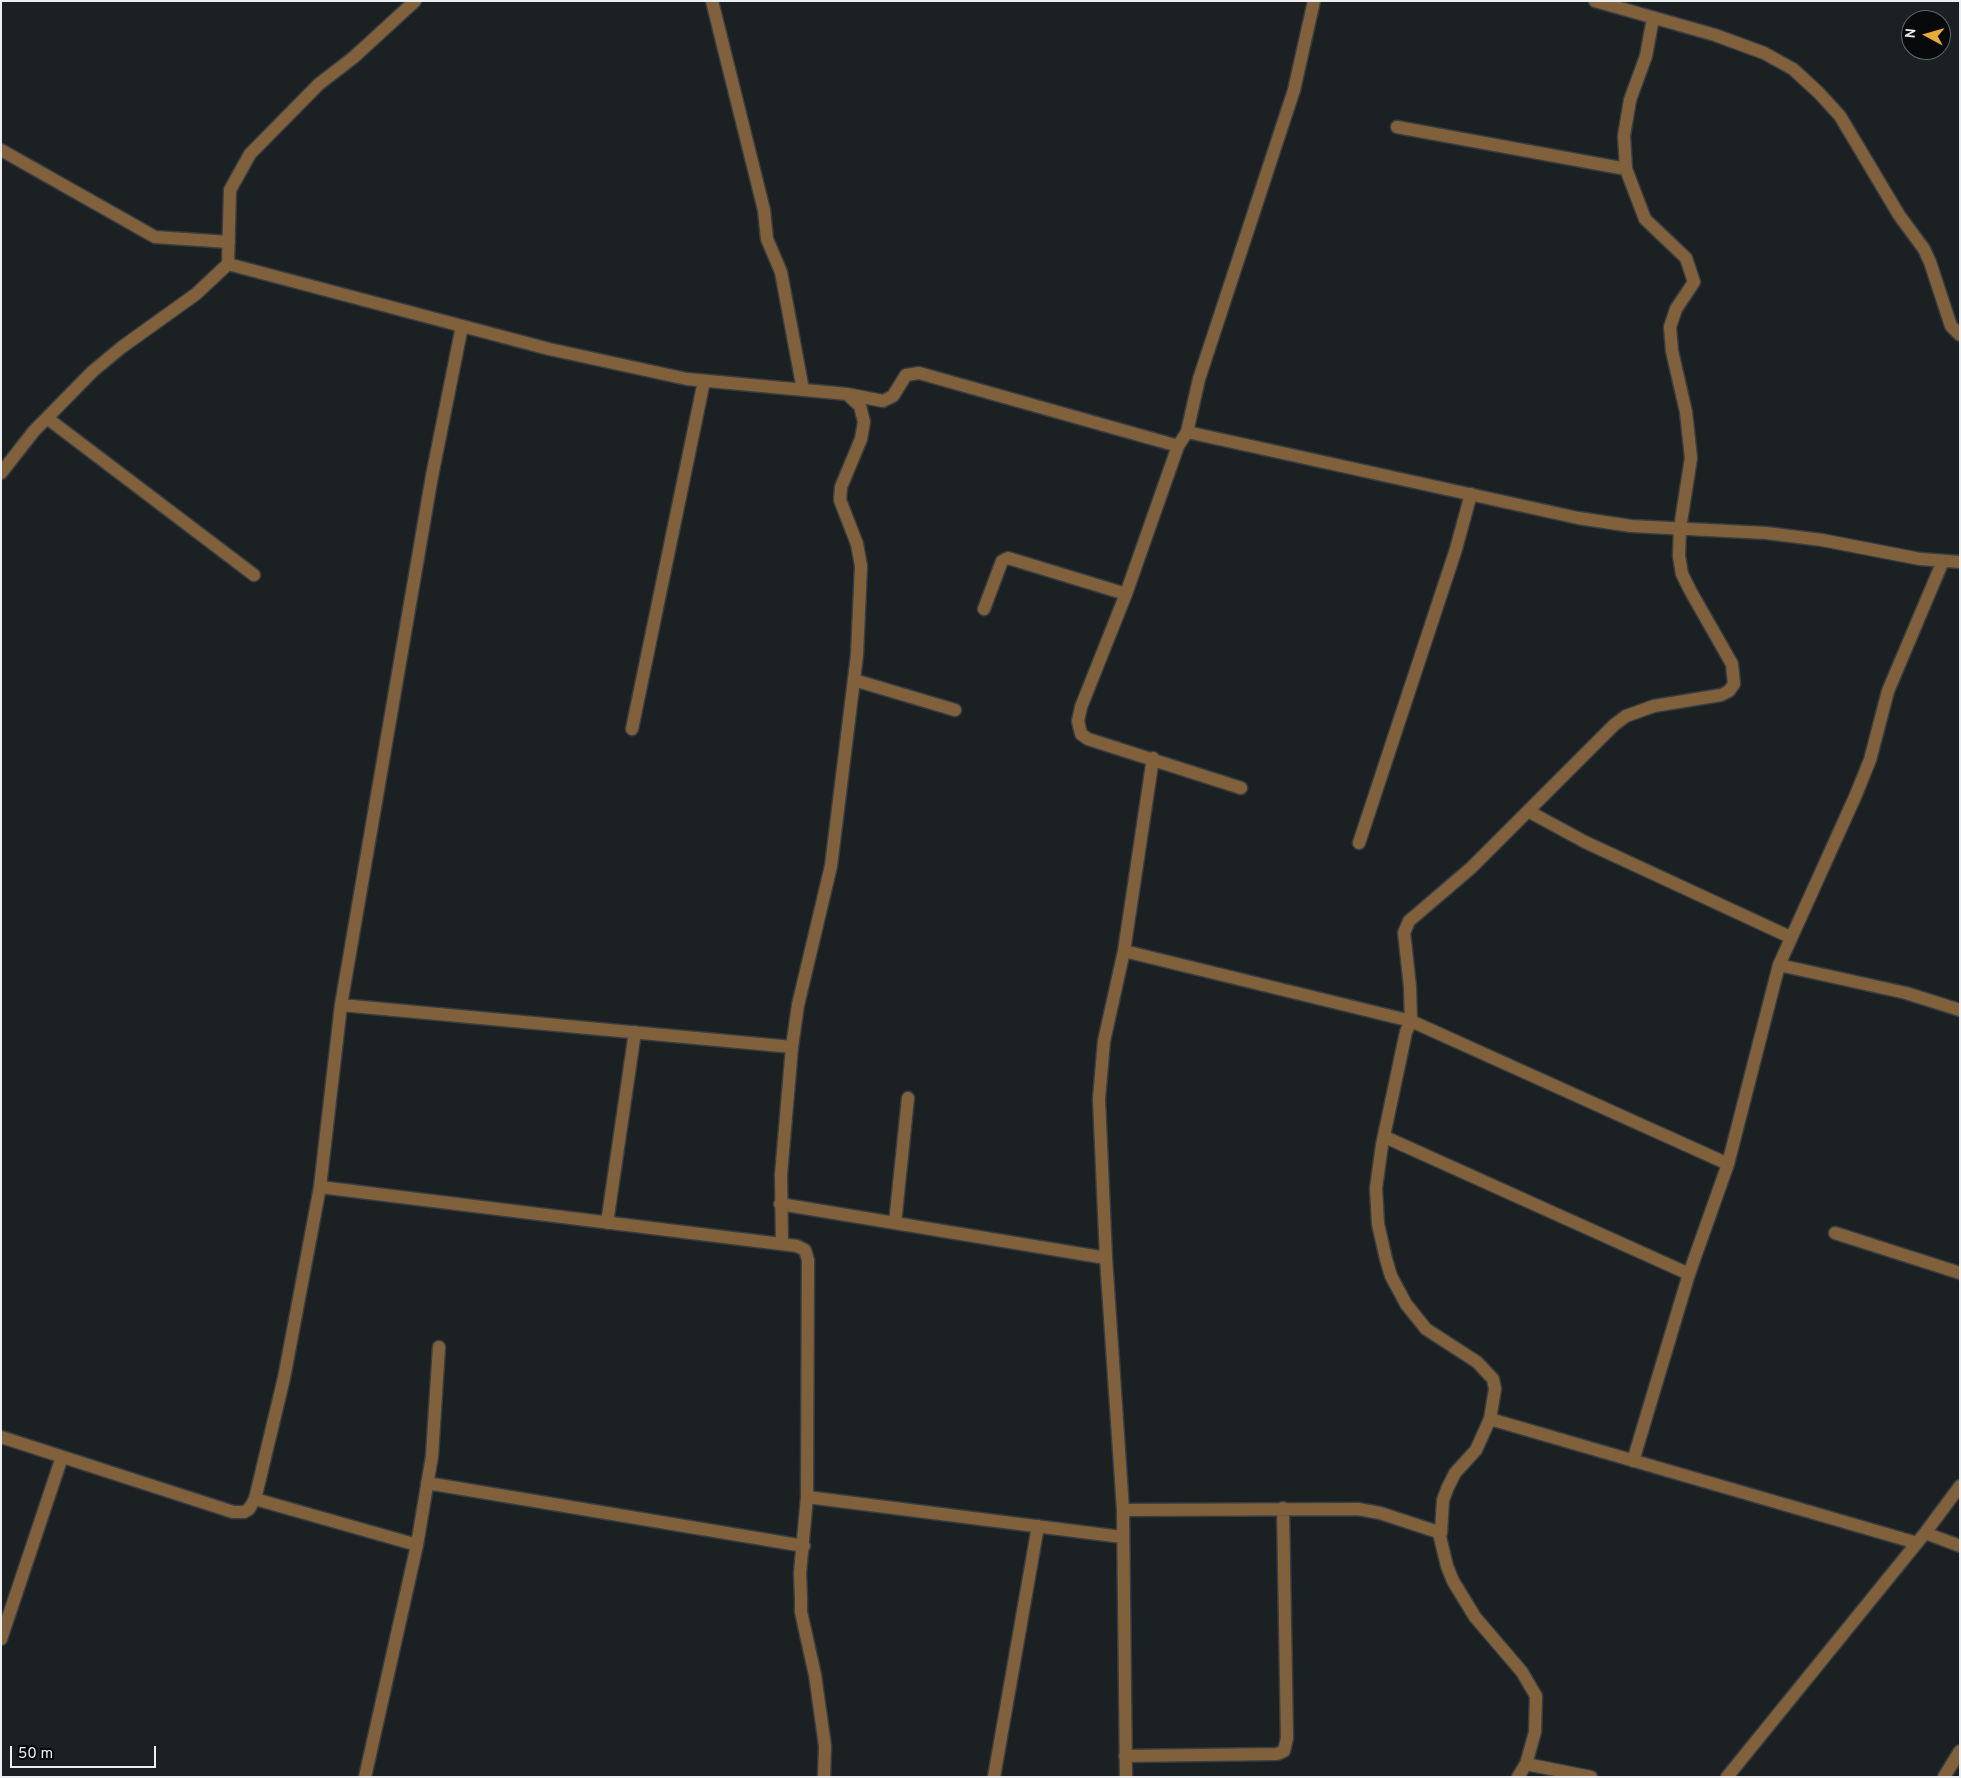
<!DOCTYPE html>
<html>
<head>
<meta charset="utf-8">
<style>
	body { margin:0 }
	#map { position:relative; width:1961px; height:1778px; overflow:hidden; background:#1b2023; font-family:Overpass,sans-serif }
	canvas { display:block }
	.frame { position:absolute; inset:0; border:2px solid #eceff2; pointer-events:none }
	.north { position:absolute; left:1901px; top:10px; width:50px; height:50px; box-sizing:border-box; background:#07090b; border:1px solid #636567; border-radius:50%; rotate:276deg; font-size:14px; font-weight:700; line-height:20px; text-align:center; color:#eceff2 }
	.north::after { content:''; display:block; margin:auto; width:18px; height:22px; background:#e6ad36; clip-path:polygon(50% 0,100% 100%,50% 72%,0 100%) }
	.scale { position:absolute; left:10px; top:1746px; width:146px; height:22px; box-sizing:border-box; border:2px solid #eceff2; border-top:0; padding-left:6px; font-size:15px; line-height:18px; white-space:nowrap; color:#eceff2; -webkit-text-stroke:4px #07090b; paint-order:stroke }
</style>
</head>
<body>
<div id="map">
<canvas width="1961" height="1778"></canvas>
<div class="frame"></div>
<div class="north">N</div>
<div class="scale">50 m</div>
</div>
<script>
const g = document.querySelector('canvas').getContext('2d');
g.lineJoin = 'round';
const poly = rows => new Path2D(rows.map(r => 'M' + r).join(''));
function trace(path, color, width, dash) { g.strokeStyle = color; g.lineWidth = width; g.lineCap = dash ? 'butt' : 'round'; g.setLineDash(dash || []); g.stroke(path); }
const minor = poly([
	[712,1,764,210,767,239,781,272,803,390],
	[1595,1,1715,35,1764,53,1793,69,1819,93,1840,116,1899,215,1924,249,1930,262,1951,326,1960,335],
	[1397,127,1626,169],
	[1,150,155,237,229,242],
	[228,264,549,349,687,379,847,394,883,401,893,396,906,375,919,373,1178,446],
	[47,418,254,575],
	[1187,432,1578,518,1631,526,1766,533,1822,540,1920,559,1960,562],
	[1,473,34,431,93,371,122,347,196,294,228,264,230,190,250,154,319,84,354,57,415,1],
	[984,609,1002,561,1008,558,1126,594],
	[854,680,955,710],
	[632,729,704,381],
	[1241,788,1088,739,1081,734,1078,721,1081,707,1126,594,1178,446,1187,432,1199,379,1294,90,1314,1],
	[1528,811,1585,842,1790,937],
	[1359,843,1456,549,1471,494],
	[1124,951,1411,1021,1728,1164],
	[1779,965,1906,993,1960,1010],
	[341,1005,792,1047],
	[1385,1137,1689,1274],
	[320,1187,797,1246,805,1250,808,1260,807,1497,800,1573,801,1599,801,1612,815,1675,825,1746,824,1777],
	[780,1204,1106,1258],
	[607,1223,635,1032],
	[895,1223,908,1098],
	[1835,1233,1960,1273],
	[782,1244,781,1175,792,1047,798,1005,831,866,857,655,861,566,857,544,840,500,841,487,861,439,864,422,860,406,848,395],
	[1490,1419,1917,1543],
	[1,1437,233,1512,244,1512,249,1509,255,1499,284,1378,320,1187,341,1005,432,476,462,326],
	[1633,1461,1689,1274,1728,1164,1779,965,1855,797,1870,760,1888,691,1943,561],
	[427,1483,804,1546],
	[807,1497,1122,1537],
	[255,1499,417,1545],
	[1123,1510,1358,1509,1380,1513,1441,1533],
	[1925,1533,1960,1546],
	[1,1639,62,1457],
	[1125,1756,1277,1754,1284,1751,1287,1738,1283,1508],
	[1526,1764,1591,1777],
	[365,1777,417,1545,432,1456,439,1347],
	[994,1777,1038,1526],
	[1126,1777,1123,1510,1106,1258,1099,1099,1104,1041,1124,951,1153,758],
	[1518,1777,1526,1764,1535,1732,1536,1696,1522,1672,1475,1617,1453,1581,1447,1566,1439,1533,1441,1533,1443,1500,1448,1487,1455,1473,1476,1450,1490,1419,1495,1389,1493,1379,1477,1362,1426,1329,1406,1304,1391,1276,1386,1259,1378,1224,1376,1188,1382,1145,1406,1032,1411,1021,1410,987,1405,941,1404,933,1409,921,1471,868,1614,725,1626,716,1654,706,1721,695,1729,691,1734,684,1732,664,1691,592,1682,574,1679,556,1680,528,1691,458,1686,412,1672,351,1670,327,1676,309,1694,282,1686,258,1645,219,1626,169,1624,136,1630,100,1646,56,1653,18],
	[1727,1777,1925,1533,1960,1486],
	[1944,1777,1960,1751]
]);
trace(minor, '#383d40', 15);
trace(minor, '#81613b', 12);
</script>
</body>
</html>
